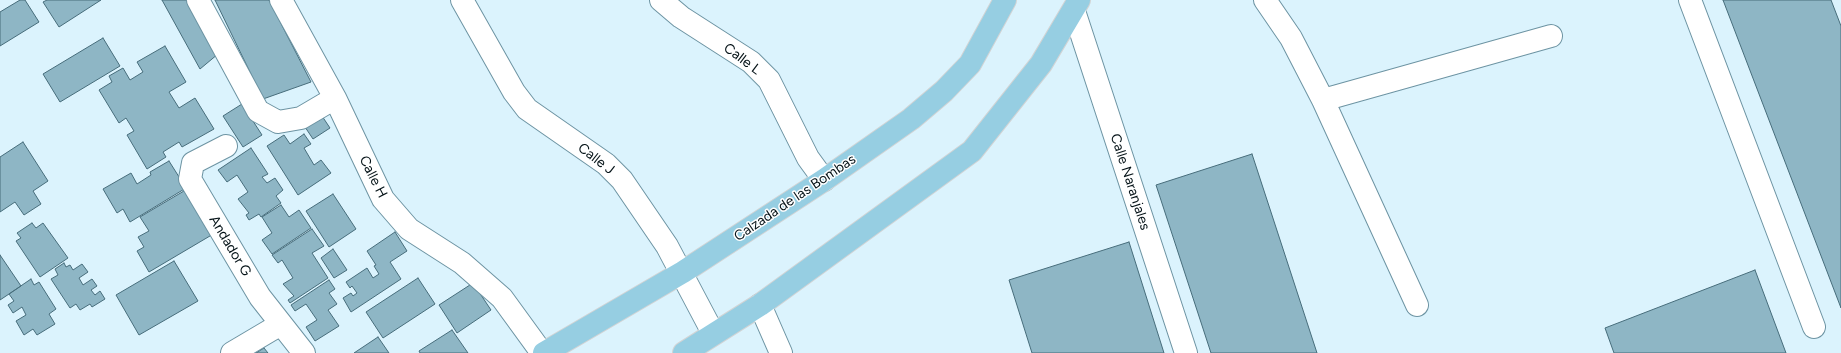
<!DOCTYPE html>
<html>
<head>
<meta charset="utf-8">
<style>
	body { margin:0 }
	canvas { display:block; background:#dbf3fd }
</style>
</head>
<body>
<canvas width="1841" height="353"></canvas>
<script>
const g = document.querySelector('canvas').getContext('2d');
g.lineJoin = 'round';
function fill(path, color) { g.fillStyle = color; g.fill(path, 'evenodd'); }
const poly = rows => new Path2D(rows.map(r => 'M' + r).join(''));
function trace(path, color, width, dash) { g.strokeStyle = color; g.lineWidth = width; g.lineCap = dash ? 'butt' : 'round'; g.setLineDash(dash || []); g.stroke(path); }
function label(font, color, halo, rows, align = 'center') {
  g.font = font + ' Figtree,sans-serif'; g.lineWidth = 3; g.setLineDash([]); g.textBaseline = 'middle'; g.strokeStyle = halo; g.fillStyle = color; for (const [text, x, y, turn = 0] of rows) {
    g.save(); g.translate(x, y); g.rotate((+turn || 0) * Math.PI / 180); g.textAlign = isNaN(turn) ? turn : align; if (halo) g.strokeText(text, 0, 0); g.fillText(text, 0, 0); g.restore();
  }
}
const building = poly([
	[20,0,25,0,39,22,0,46,0,12,20,0],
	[47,0,101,0,59,27,43,2,47,0],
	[162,0,188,0,218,54,200,69,162,0],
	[215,0,269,0,311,82,263,99,215,0],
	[1723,0,1831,0,1841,26,1841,308,1723,0],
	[103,38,120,66,60,102,43,74,103,38],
	[165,46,186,82,169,92,179,108,195,98,214,129,182,147,179,142,163,152,166,157,147,169,127,135,134,131,126,118,119,123,99,90,112,82,109,76,123,68,130,80,143,72,137,62,165,46],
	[242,104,262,135,243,147,223,116,242,104],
	[322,116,330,128,313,139,305,127,322,116],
	[304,134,311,144,304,148,314,165,321,160,331,173,298,195,267,146,284,135,290,144,304,134],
	[23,142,48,181,33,191,41,204,24,215,15,202,0,212,0,157,23,142],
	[251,148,268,174,262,177,267,183,275,178,283,190,276,196,281,203,261,217,259,214,249,220,246,215,249,213,238,199,248,192,237,175,227,182,218,170,251,148],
	[1252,154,1317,353,1211,353,1156,185,1252,154],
	[169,161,186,188,130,222,123,209,117,213,103,189,131,173,137,184,151,175,150,172,169,161],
	[189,188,215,233,149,272,137,251,144,247,138,237,149,231,140,217,189,188],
	[333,194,356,229,329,247,306,211,333,194],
	[281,205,289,217,299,210,311,228,272,254,262,240,272,233,262,217,281,205],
	[32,223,36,228,43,223,68,258,40,277,16,241,21,238,17,233,32,223],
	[312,229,324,246,312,253,328,278,290,303,288,300,294,296,283,284,293,278,282,260,278,263,272,255,312,229],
	[395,232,407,251,390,262,401,279,351,312,343,298,351,293,353,296,357,293,352,286,350,288,346,282,367,268,373,278,379,274,374,266,376,265,367,251,395,232],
	[1129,242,1164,353,1032,353,1009,280,1129,242],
	[333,249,347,270,334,278,321,258,333,249],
	[0,255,21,286,0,300,0,255],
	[174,261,198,301,139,335,116,295,174,261],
	[64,263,66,267,70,265,73,270,82,264,88,272,79,278,83,285,92,279,97,286,91,290,95,295,100,291,105,299,92,307,90,304,80,310,76,304,70,308,51,279,58,275,55,269,64,263],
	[1755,270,1786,353,1614,353,1605,328,1755,270],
	[418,278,435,304,383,338,366,312,418,278],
	[31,279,34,285,39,282,56,309,49,314,55,324,37,335,33,329,24,335,16,321,26,315,22,307,13,313,8,305,14,301,9,294,31,279],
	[329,280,335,289,329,293,337,304,328,310,339,326,315,341,306,327,317,320,306,304,295,311,291,305,329,280],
	[473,283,491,310,457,333,439,305,473,283],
	[452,330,468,353,420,353,419,351,452,330],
	[378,337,389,353,354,353,378,337],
	[264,348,268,353,256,353,264,348]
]);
fill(building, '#8eb6c5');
trace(building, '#476d7b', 1);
const minor = poly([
	[198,0,258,111,278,122,301,118,335,98],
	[281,0,335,98,383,199,409,229,462,263,502,298,542,353],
	[462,0,514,92,527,109,606,164,622,180,667,246,713,333],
	[661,0,681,17,751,62,769,80,808,158,824,180],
	[1265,0,1291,38,1323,100,1417,305],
	[1690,0,1814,327],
	[1074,11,1186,353],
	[1323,100,1551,36],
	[226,146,193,163,190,179,260,297,304,353],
	[760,305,781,353],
	[232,353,281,324]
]);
const major = poly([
	[544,353,683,272,824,180,911,119,944,91,970,64,1005,0],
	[684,353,760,305,972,151,1041,64,1079,0]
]);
trace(minor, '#6d94a3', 24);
trace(major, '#d2d4d5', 24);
trace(minor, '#fff', 22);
trace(major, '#96cee2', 22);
label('14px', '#041217', '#fff', [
	["Calle L",742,59,37],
	["Calle J",596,159,38],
	["Calle H",373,177,63],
	["Calle Naranjales",1130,182,72],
	["Calzada de las Bombas",795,198,-34],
	["Andador G",230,246,59]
]);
</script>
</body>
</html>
